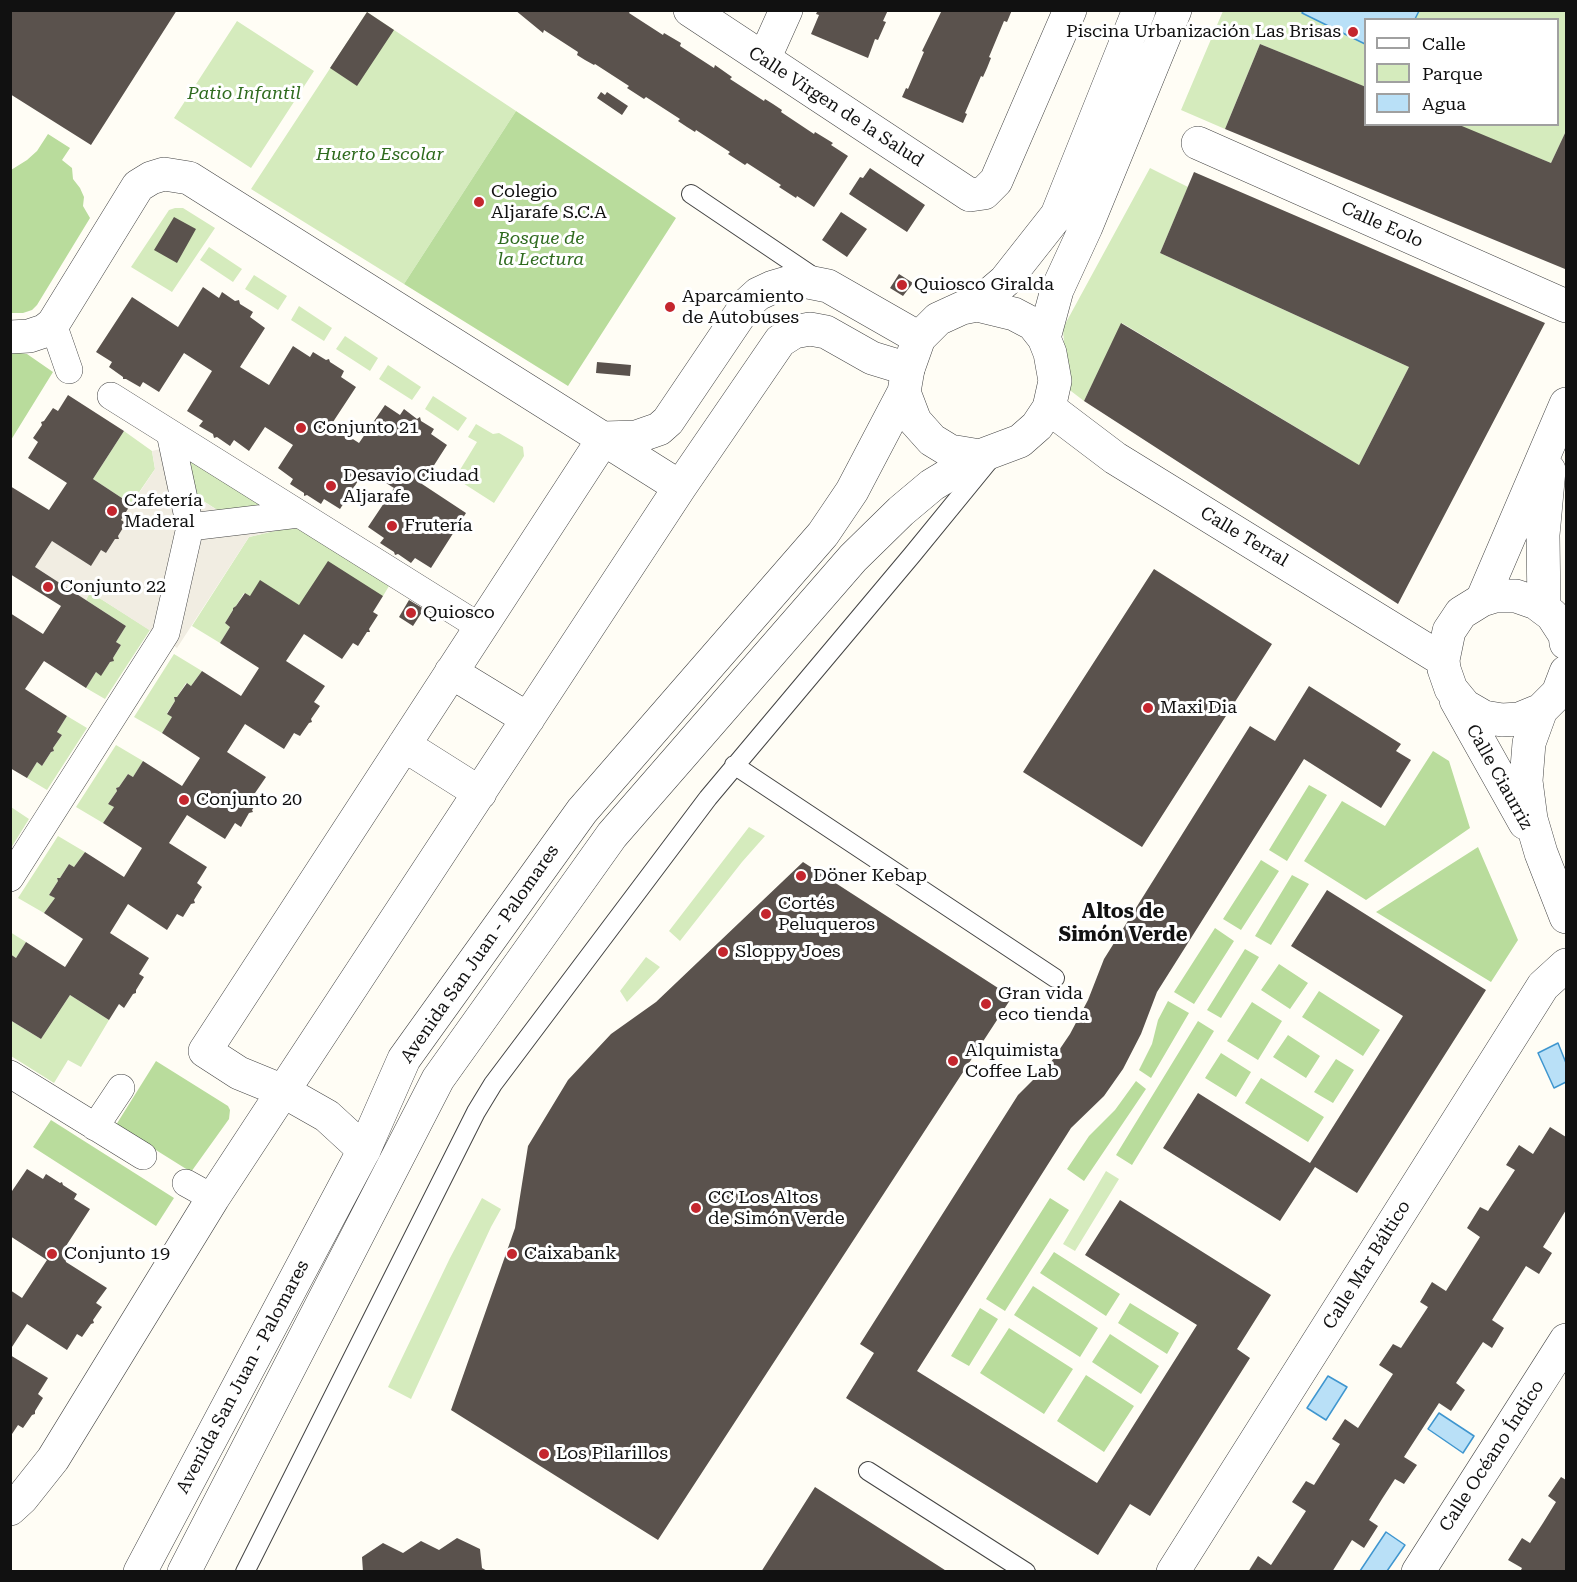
<!DOCTYPE html>
<html>
<head>
<meta charset="utf-8">
<style>
	body { margin:0 }
	#map { position:relative; width:1577px; height:1582px; overflow:hidden; background:#fffdf5; font-family:"Roboto Serif",serif }
	canvas { display:block }
	.frame { position:absolute; inset:0; border:12px solid #111; pointer-events:none }
	.legend { position:absolute; left:1364px; top:18px; width:195px; height:108px; box-sizing:border-box; background:#fff; border:2px solid #a0a0a0; margin:0; padding:8px 10px; list-style:none; font-size:18px; color:#111 }
	.legend li { display:flex; align-items:center; gap:12px; height:30px }
	.legend b { width:30px; border:2px solid #a0a0a0 }
</style>
</head>
<body>
<div id="map">
<canvas width="1577" height="1582"></canvas>
<div class="frame"></div>
<ul class="legend">
<li><b style="height:8px;background:#fff"></b>Calle</li>
<li><b style="height:16px;background:#d5ebbd"></b>Parque</li>
<li><b style="height:16px;background:#b9e0f7"></b>Agua</li>
</ul>
</div>
<script>
const g = document.querySelector('canvas').getContext('2d');
g.lineJoin = 'round';
function fill(path, color) { g.fillStyle = color; g.fill(path, 'evenodd'); }
const poly = rows => new Path2D(rows.map(r => 'M' + r).join(''));
function trace(path, color, width, dash) { g.strokeStyle = color; g.lineWidth = width; g.lineCap = dash ? 'butt' : 'round'; g.setLineDash(dash || []); g.stroke(path); }
function label(font, color, halo, rows, align = 'center') {
  g.font = font + ' "Roboto Serif",serif'; g.lineWidth = 6; g.setLineDash([]); g.textBaseline = 'middle'; g.strokeStyle = halo; g.fillStyle = color; for (const [text, x, y, turn = 0] of rows) {
    g.save(); g.translate(x, y); g.rotate((+turn || 0) * Math.PI / 180); g.textAlign = isNaN(turn) ? turn : align; if (halo) g.strokeText(text, 0, 0); g.fillText(text, 0, 0); g.restore();
  }
}
fill(poly([
	[1223,11,1566,11,1566,131,1551,163,1457,125,1558,124,1558,20,1366,20,1365,87,1260,44,1225,129,1181,110],
	[367,12,516,111,404,284,251,189],
	[237,21,314,71,251,168,174,118],
	[1150,168,1188,187,1160,253,1409,367,1359,465,1122,323,1084,401,1067,388,1063,328],
	[175,208,183,208,215,228,172,292,131,267,169,210],
	[209,247,242,269,233,282,200,260],
	[254,275,287,296,278,310,245,289],
	[299,306,332,328,324,341,291,320],
	[345,336,378,358,370,371,336,349],
	[388,365,421,387,412,400,379,379],
	[433,396,467,418,458,431,425,409],
	[476,424,493,434,499,433,523,447,524,456,494,503,455,478,477,442,468,437],
	[124,431,152,451,155,469,131,504,93,479],
	[188,457,266,506,222,513,197,497],
	[296,526,389,586,383,596,299,605,250,596,244,593,236,606,233,608,233,610,225,623,230,627,220,643,192,626,249,537],
	[90,592,150,630,105,699,86,688,96,672,101,675,110,662,113,661,113,658,121,645,116,642,126,626,86,600],
	[174,654,202,671,191,686,186,683,177,697,174,697,175,701,167,713,172,717,162,733,134,717],
	[67,716,87,728,47,790,27,778,37,762,42,766,51,752,54,751,53,748,62,735,57,732],
	[116,745,143,761,133,777,128,774,119,787,116,788,117,791,108,804,114,807,103,823,76,807],
	[11,807,29,819,11,848],
	[749,827,765,836,742,862,680,941,669,931],
	[58,836,85,852,74,867,69,864,60,878,57,878,58,881,49,895,55,898,44,913,18,898],
	[10,932,26,942,16,958,11,955],
	[646,957,660,967,627,1002,620,991],
	[70,995,109,1020,81,1067,68,1060,54,1083,11,1056,10,1020,41,1039],
	[1106,1171,1119,1179,1075,1251,1063,1244],
	[482,1198,501,1209,491,1227,411,1399,388,1387,450,1258]
]), '#d5ebbd');
fill(poly([
	[516,111,676,218,568,386,404,284],
	[48,134,70,148,62,160,72,168,73,179,80,188,84,197,83,206,90,218,37,305,32,310,23,313,11,313,11,170,27,160,37,151],
	[11,352,27,354,53,372,11,440],
	[1433,751,1449,761,1470,828,1366,900,1304,861,1342,801,1385,826],
	[1309,785,1327,795,1287,861,1269,850],
	[1478,847,1518,940,1491,982,1376,912],
	[1261,860,1279,871,1241,930,1223,919],
	[1292,875,1309,884,1271,945,1255,936],
	[1215,928,1234,941,1194,1004,1174,992],
	[1245,949,1259,957,1221,1018,1207,1010],
	[1279,964,1308,983,1290,1009,1261,990],
	[1319,991,1380,1030,1363,1056,1302,1017],
	[1168,1001,1189,1013,1151,1078,1139,1070,1152,1044,1158,1020],
	[1252,1002,1282,1021,1258,1060,1227,1041],
	[1198,1021,1214,1031,1132,1165,1116,1155],
	[1288,1035,1320,1056,1306,1078,1273,1057],
	[1221,1053,1251,1072,1236,1097,1205,1078],
	[1336,1059,1354,1070,1333,1103,1314,1092],
	[156,1061,228,1106,230,1110,229,1119,191,1172,116,1125],
	[1261,1078,1324,1117,1308,1142,1245,1103],
	[1136,1081,1146,1089,1084,1181,1067,1169,1089,1136,1115,1110],
	[51,1120,174,1198,156,1226,33,1147],
	[1050,1198,1069,1210,1005,1311,986,1299],
	[1054,1252,1120,1294,1106,1316,1040,1273],
	[1033,1286,1098,1328,1080,1357,1014,1315],
	[1130,1303,1179,1333,1167,1354,1118,1323],
	[980,1308,998,1319,969,1366,951,1356],
	[1009,1328,1073,1369,1044,1414,980,1373],
	[1110,1334,1159,1366,1141,1394,1092,1362],
	[1086,1375,1134,1406,1104,1452,1057,1421]
]), '#b9dc9c');
fill(poly([
	[173,446,188,457,198,498,222,513,296,526,249,537,177,648,90,592,86,600,35,567,52,541,91,565,101,550,106,553,115,539,118,539,118,536,126,523,121,520,155,469,152,451]
]), '#f1ede2');
const water = poly([
	[1304,10,1419,10,1419,11,1415,19,1366,20,1365,44,1302,13,1304,10],
	[1558,1043,1566,1063,1566,1082,1554,1088,1538,1053,1558,1043],
	[1328,1376,1347,1387,1326,1420,1307,1408,1328,1376],
	[1439,1413,1474,1436,1463,1453,1428,1429,1439,1413],
	[1386,1532,1405,1545,1387,1571,1360,1571,1386,1532]
]);
fill(water, '#b9e0f7');
trace(water, '#3f96cf', 1.5);
fill(poly([
	[10,10,177,10,91,145,10,94],
	[515,10,631,10,629,13,663,35,664,33,681,43,680,46,714,68,715,65,732,77,730,79,764,101,765,99,773,104,782,110,781,112,814,134,815,132,833,143,831,145,848,156,814,207,797,196,796,198,779,187,781,185,747,163,745,165,728,154,730,152,696,130,695,132,687,127,678,121,680,119,646,97,644,99,627,88,629,86,595,64,594,65,585,60,577,55,578,52,544,30,543,33],
	[818,10,888,10,883,21,886,22,878,40,875,39,868,58,811,34,819,15,816,14],
	[942,10,1012,10,1007,22,1004,21,989,57,991,58,987,68,983,77,981,76,965,113,967,114,963,123,902,97,906,88,908,89,924,52,922,51],
	[367,12,394,30,357,86,330,68],
	[1260,44,1366,87,1366,124,1457,124,1551,163,1566,131,1565,269,1225,129],
	[601,92,605,95,607,92,628,106,622,115,597,98],
	[870,168,925,205,907,232,849,194,860,177,863,178],
	[1194,172,1545,323,1398,604,1084,401,1121,323,1359,465,1409,367,1160,253],
	[841,212,867,229,847,257,822,240],
	[174,217,196,229,177,263,154,250],
	[899,274,913,283,903,296,890,288],
	[203,287,219,298,222,292,235,301,239,300,240,304,253,312,250,317,265,328,240,367,269,385,293,346,310,357,313,352,326,360,329,359,330,362,344,371,341,377,356,387,331,425,359,443,385,405,400,415,404,409,417,419,420,417,421,421,434,429,431,434,447,445,422,484,466,513,431,568,415,558,411,563,398,554,395,555,394,552,380,543,384,538,368,527,394,488,365,470,340,509,324,499,321,504,307,495,304,496,304,493,290,484,293,479,278,468,293,445,265,427,249,451,234,440,230,446,217,437,214,438,213,434,199,426,203,421,187,411,212,371,184,353,159,392,143,382,140,387,126,379,123,379,123,377,109,367,112,362,96,352,132,297,178,327],
	[597,362,631,365,630,376,596,373],
	[68,395,124,431,93,479,131,504,121,520,126,523,118,536,119,539,115,539,106,553,101,550,91,566,52,541,35,567,126,626,116,642,121,645,113,658,114,661,110,662,101,676,96,672,86,688,44,661,25,689,67,716,57,732,62,735,53,748,54,751,51,752,42,766,37,762,27,778,10,768,10,613,43,634,61,606,10,574,10,486,49,510,67,483,28,458,38,442,33,438,42,425,41,422,44,421,53,408,58,411],
	[328,561,383,596,373,612,378,615,369,629,370,632,367,632,358,646,353,643,342,659,304,634,286,661,325,686,314,702,320,706,311,719,312,722,309,723,300,736,294,733,284,749,245,724,227,752,266,777,255,793,261,796,252,810,253,812,249,813,241,827,235,823,225,839,187,815,169,843,207,867,197,883,202,887,194,900,195,903,191,904,183,917,177,914,167,930,128,904,110,933,149,958,139,974,144,977,136,990,136,993,133,994,124,1008,119,1004,109,1020,70,995,41,1039,10,1020,10,954,16,958,26,942,65,967,83,939,44,913,55,898,49,895,58,881,57,878,60,878,69,864,74,867,85,852,124,877,142,848,103,823,114,807,108,804,117,791,116,788,119,787,128,774,133,777,143,761,182,786,200,758,162,733,172,717,167,714,175,701,174,697,177,697,187,683,191,686,202,671,241,696,259,668,220,643,230,627,225,623,233,610,233,608,236,606,245,593,250,596,260,580,299,605],
	[1154,569,1272,644,1142,847,1023,772],
	[409,600,424,609,413,626,399,617],
	[1309,686,1401,744,1396,751,1411,760,1381,808,1304,759,1157,992,1141,1034,1123,1069,1104,1096,1071,1128,917,1371,1097,1483,1197,1325,1085,1255,1120,1200,1271,1295,1237,1349,1250,1358,1150,1516,1130,1504,1098,1555,846,1398,874,1353,860,1344,1018,1095,1051,1062,1070,1034,1088,1000,1104,959,1250,726,1275,741],
	[803,862,1012,997,658,1540,451,1410,515,1228,528,1146,568,1080,611,1034,656,1002],
	[1327,890,1486,990,1357,1193,1315,1167,1280,1221,1163,1148,1198,1093,1310,1163,1403,1016,1291,946],
	[1550,1127,1566,1137,1566,1210,1543,1247,1552,1253,1539,1274,1526,1266,1492,1320,1504,1328,1492,1348,1483,1342,1456,1383,1465,1390,1451,1411,1439,1403,1404,1457,1417,1465,1404,1484,1395,1479,1382,1499,1369,1520,1378,1526,1364,1548,1352,1540,1332,1572,1248,1572,1258,1556,1271,1565,1306,1511,1292,1502,1306,1481,1314,1485,1340,1444,1332,1439,1345,1419,1358,1428,1393,1374,1379,1365,1393,1344,1401,1348,1428,1307,1420,1302,1432,1282,1446,1291,1480,1237,1467,1228,1480,1207,1488,1211,1515,1170,1506,1165,1519,1145,1533,1154],
	[27,1169,43,1179,46,1174,60,1183,62,1182,63,1185,77,1194,74,1199,90,1209,64,1249,66,1262,107,1288,96,1303,102,1307,93,1320,94,1323,91,1324,82,1337,77,1334,67,1350,27,1324,10,1350,10,1290,22,1298,47,1260,10,1236,10,1194],
	[10,1355,48,1378,38,1394,43,1398,35,1411,35,1414,32,1415,23,1428,18,1425,10,1437],
	[1561,1477,1566,1480,1566,1572,1520,1572,1522,1568,1508,1560,1522,1538,1530,1543,1543,1523,1556,1502,1548,1496],
	[815,1487,948,1572,761,1572],
	[457,1538,480,1549,482,1568,489,1572,363,1572,362,1557,383,1543,403,1553,421,1541,439,1550]
]), '#5a524d');
const service = poly([
	[691,194,817,279],
	[734,765,1055,978],
	[868,1471,1026,1572],
	[245,1572,476,1112,493,1084,708,798,912,555,988,462]
]);
const pedestrian = poly([
	[53,324,69,370],
	[111,396,480,627],
	[190,527,299,514],
	[10,878,166,633,190,527,170,433],
	[10,1074,143,1156],
	[95,1127,121,1088],
	[186,1183,213,1198]
]);
const minor = poly([
	[690,10,970,195,984,193,996,181,1070,10],
	[764,59,786,10],
	[1198,143,1566,306],
	[10,337,29,336,44,331,53,324,138,186,151,178,164,174,189,178,680,487],
	[1049,408,1115,458,1443,660],
	[604,438,636,437,659,429,668,421,747,304,758,294,773,287,790,282,808,282,828,286,919,338],
	[1482,600,1566,404],
	[1544,609,1543,535,1549,470],
	[1566,643,1565,635,1552,615,1536,603,1516,596,1495,596,1482,600,1461,613,1449,631,1443,660,1444,669,1451,689,1465,706,1484,717,1502,720,1519,719,1541,710,1558,693,1566,672],
	[451,672,528,719],
	[1456,700,1525,823],
	[1541,710,1529,743,1526,781,1531,819,1541,853,1566,917],
	[404,745,480,793],
	[364,1150,327,1116,283,1091,239,1073,205,1051,604,438],
	[10,1509,22,1498,53,1459,213,1198,680,487,780,341,794,332,810,329,826,332,872,358,908,369],
	[1173,1572,1543,986,1566,965],
	[1418,1572,1566,1340]
]);
const tertiary = poly([
	[977,305,1005,281,1057,215,1139,10],
	[1044,338,1057,290,1086,227,1175,10],
	[140,1572,364,1150,404,1059,582,811,823,534,852,491,904,392],
	[184,1572,438,1079,612,835,853,558,901,511,932,485,980,456,1020,441,1037,426,1049,408,1055,381,1050,353,1044,338,1033,324,1014,314,977,305,962,308,938,319,919,338,908,369,904,392,915,421,932,440,950,451,980,456]
]);
trace(service, '#444', 20);
trace(pedestrian, '#444', 28);
trace(minor, '#444', 34);
trace(tertiary, '#444', 34);
trace(service, '#fff', 18);
trace(pedestrian, '#fff', 27);
trace(minor, '#fff', 33);
trace(tertiary, '#fff', 33);
for (const [x, y, r, color] of [
	[1353,32,6,"#c4262e"],
	[479,202,6,"#c4262e"],
	[902,285,6,"#c4262e"],
	[670,307,6,"#c4262e"],
	[301,428,6,"#c4262e"],
	[331,486,6,"#c4262e"],
	[112,511,6,"#c4262e"],
	[392,526,6,"#c4262e"],
	[48,587,6,"#c4262e"],
	[411,613,6,"#c4262e"],
	[1148,708,6,"#c4262e"],
	[184,800,6,"#c4262e"],
	[801,876,6,"#c4262e"],
	[766,914,6,"#c4262e"],
	[723,952,6,"#c4262e"],
	[986,1004,6,"#c4262e"],
	[953,1061,6,"#c4262e"],
	[696,1208,6,"#c4262e"],
	[52,1254,6,"#c4262e"],
	[512,1254,6,"#c4262e"],
	[544,1454,6,"#c4262e"]
]) { const dot = new Path2D(); dot.arc(x, y, r, 0, 2 * Math.PI); g.fillStyle = color; g.fill(dot); trace(dot, '#fff', 2); }
label('18px', '#111', '#fff', [
	["Piscina Urbanización Las Brisas",1341,32,"right"],
	["Colegio",491,192],
	["Aljarafe S.C.A",491,213],
	["Quiosco Giralda",914,285],
	["Aparcamiento",682,297],
	["de Autobuses",682,318],
	["Conjunto 21",313,428],
	["Desavio Ciudad",343,476],
	["Aljarafe",343,497],
	["Cafetería",124,501],
	["Maderal",124,522],
	["Frutería",404,526],
	["Conjunto 22",60,587],
	["Quiosco",423,613],
	["Maxi Dia",1160,708],
	["Conjunto 20",196,800],
	["Döner Kebap",813,876],
	["Cortés",778,904],
	["Peluqueros",778,925],
	["Sloppy Joes",735,952],
	["Gran vida",998,994],
	["eco tienda",998,1015],
	["Alquimista",965,1051],
	["Coffee Lab",965,1072],
	["CC Los Altos",708,1198],
	["de Simón Verde",708,1219],
	["Conjunto 19",64,1254],
	["Caixabank",524,1254],
	["Los Pilarillos",556,1454]
], 'left');
label('italic 18px', '#2f6b1f', '#fff', [
	["Patio Infantil",244,94],
	["Huerto Escolar",380,155],
	["Bosque de",541,239],
	["la Lectura",541,260]
]);
label('18px', '#111', '#fff', [
	["Calle Virgen de la Salud",836,107,33],
	["Calle Eolo",1382,225,24],
	["Calle Terral",1244,537,31],
	["Calle Ciaurriz",1499,777,61],
	["Avenida San Juan - Palomares",480,954,-55],
	["Calle Mar Báltico",1367,1265,-58],
	["Avenida San Juan - Palomares",243,1377,-62],
	["Calle Océano Índico",1492,1456,-57]
]);
label('bold 20px', '#111', '#fff', [
	["Altos de",1123,912],
	["Simón Verde",1123,935]
]);
</script>
</body>
</html>
